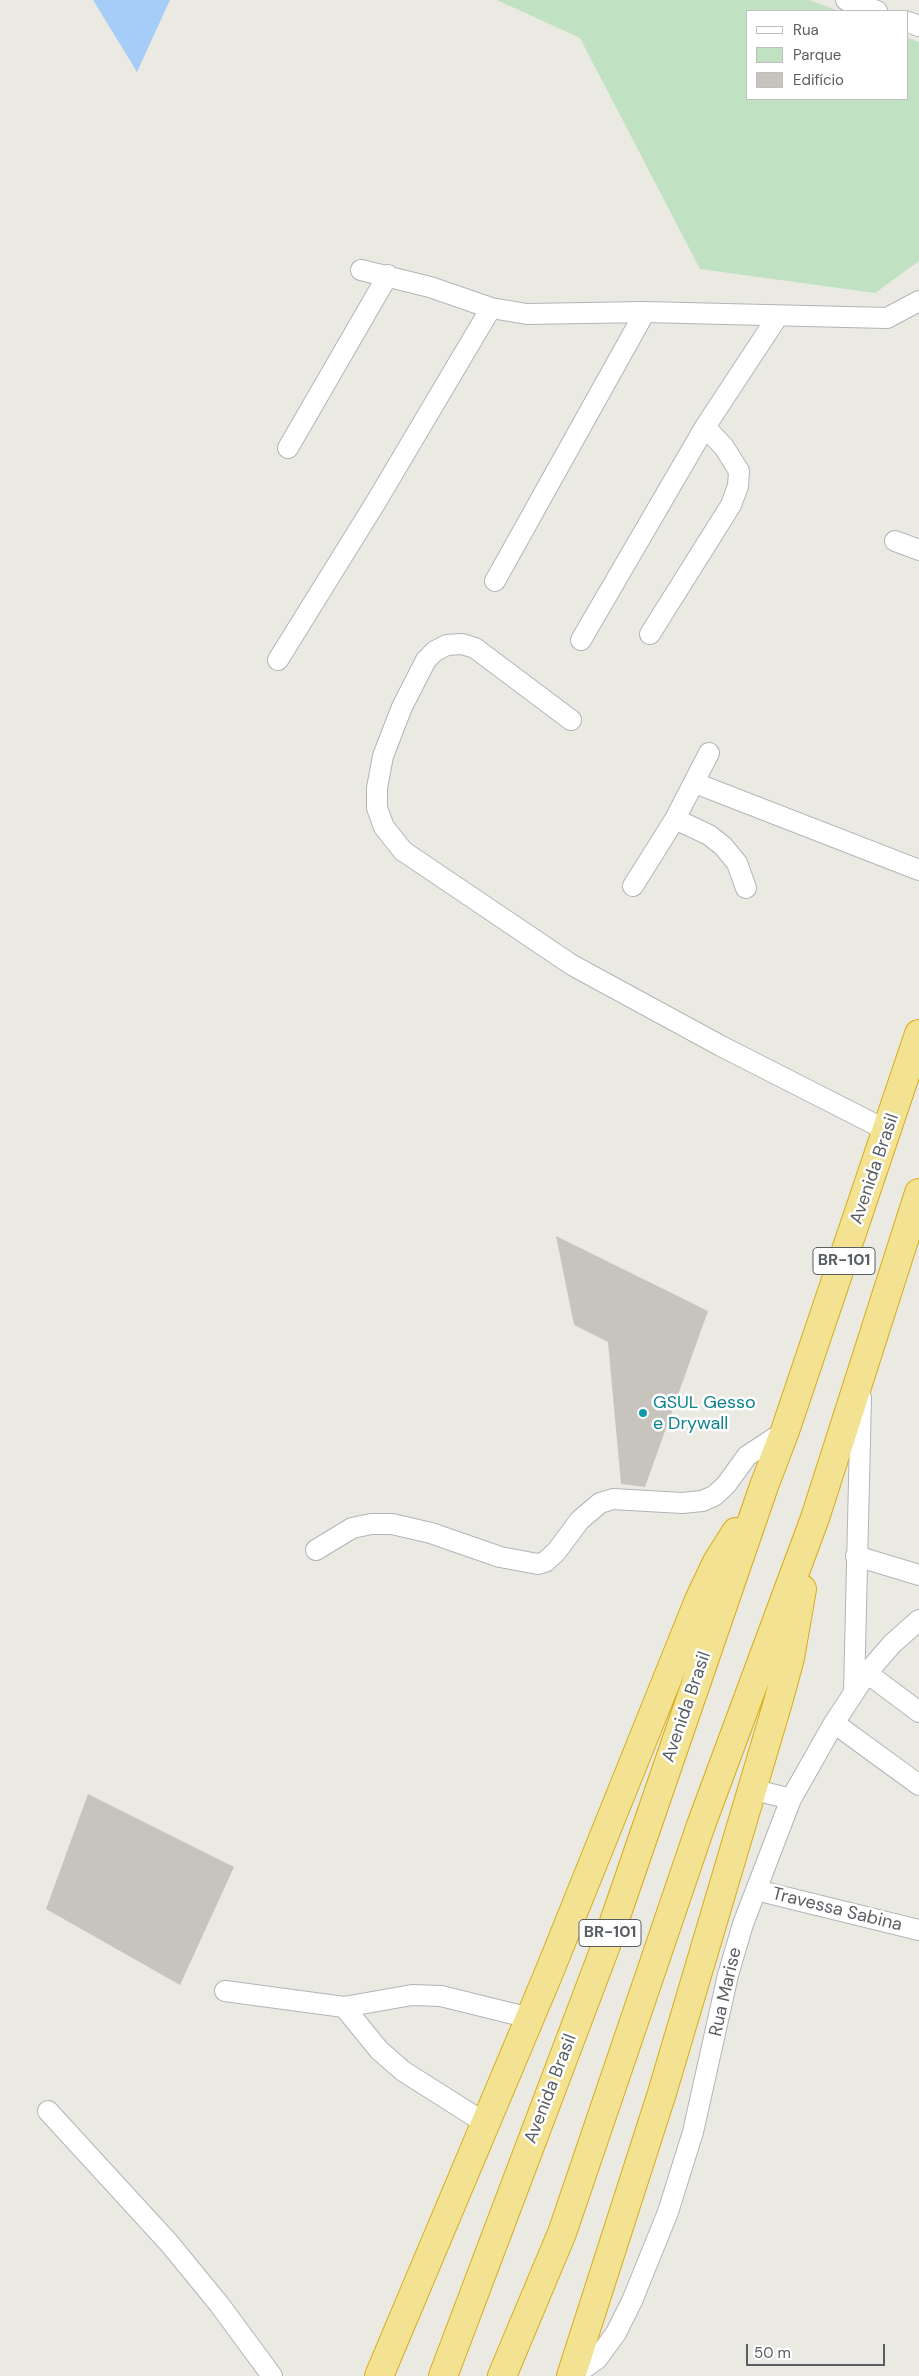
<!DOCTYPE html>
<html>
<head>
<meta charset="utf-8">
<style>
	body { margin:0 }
	#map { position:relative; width:919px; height:2376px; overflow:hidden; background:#ebeae2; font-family:"DM Sans",sans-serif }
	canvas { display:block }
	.legend { position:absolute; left:746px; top:10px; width:162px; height:90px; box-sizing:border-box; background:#fff; border:1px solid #bdbec0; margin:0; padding:6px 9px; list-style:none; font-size:15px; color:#5a5d61 }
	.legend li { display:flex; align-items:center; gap:10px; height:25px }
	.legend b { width:25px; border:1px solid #bdbec0 }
	.scale { position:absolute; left:746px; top:2344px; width:139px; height:22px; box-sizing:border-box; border:2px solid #5a5d61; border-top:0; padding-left:6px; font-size:15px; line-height:18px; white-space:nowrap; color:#5a5d61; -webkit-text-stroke:4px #fff; paint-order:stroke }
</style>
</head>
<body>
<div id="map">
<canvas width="919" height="2376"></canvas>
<ul class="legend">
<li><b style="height:6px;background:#fff"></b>Rua</li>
<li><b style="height:14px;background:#c0e1c2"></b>Parque</li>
<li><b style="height:14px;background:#c7c4be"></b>Edifício</li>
</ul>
<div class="scale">50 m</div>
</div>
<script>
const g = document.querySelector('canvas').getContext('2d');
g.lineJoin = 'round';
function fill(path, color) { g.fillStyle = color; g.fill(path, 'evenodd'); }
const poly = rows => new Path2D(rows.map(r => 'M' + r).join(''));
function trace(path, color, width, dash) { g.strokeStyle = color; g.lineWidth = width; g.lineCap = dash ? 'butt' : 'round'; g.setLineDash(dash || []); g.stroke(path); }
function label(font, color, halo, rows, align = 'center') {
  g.font = font + ' "DM Sans",sans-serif'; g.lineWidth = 5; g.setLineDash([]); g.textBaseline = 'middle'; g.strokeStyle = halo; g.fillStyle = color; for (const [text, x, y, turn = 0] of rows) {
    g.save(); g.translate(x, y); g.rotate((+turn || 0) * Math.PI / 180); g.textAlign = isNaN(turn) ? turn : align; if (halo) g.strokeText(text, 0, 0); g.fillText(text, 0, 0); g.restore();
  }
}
fill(poly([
	[497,0,809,0,839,11,748,11,748,99,908,99,908,38,919,42,919,261,875,293,700,269,580,38]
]), '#c0e1c2');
fill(poly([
	[93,0,170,0,137,72]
]), '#a6cdf7');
fill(poly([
	[556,1236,708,1311,645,1487,621,1484,608,1342,574,1325],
	[88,1794,234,1867,180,1985,46,1909]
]), '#c7c4be');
const minor = poly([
	[846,0,877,11],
	[908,22,919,26],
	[361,270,430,287,491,308,527,314,645,312,887,318,919,301],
	[288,448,388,275],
	[895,541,919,550],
	[495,581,645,312],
	[650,634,731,505,738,486,739,471,724,447,705,427],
	[581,640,705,427,778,316],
	[278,660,376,502,491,308],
	[571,720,475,648,462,644,447,645,435,651,426,660,402,707,383,756,377,788,377,808,384,827,403,851,572,965,721,1046,888,1131],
	[695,783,919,870],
	[675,819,709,835,723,846,737,863,746,888],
	[633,886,675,819,709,753],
	[316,1550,352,1528,371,1524,392,1524,431,1533,500,1557,538,1564,545,1562,556,1552,580,1520,600,1503,613,1499,682,1503,702,1501,714,1496,726,1485,747,1456,785,1431],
	[856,1556,919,1575],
	[867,1673,919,1712],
	[854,1692,861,1397],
	[834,1723,919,1785],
	[751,1789,791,1799],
	[756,1890,919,1930],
	[225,1991,344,2007,412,1995,441,1996,530,2018],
	[344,2007,379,2050,403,2071,485,2123],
	[48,2111,169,2243,219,2304,272,2376],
	[573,2376,597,2359,616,2333,632,2301,668,2212,693,2132,728,1975,743,1924,791,1799,834,1723,867,1673,892,1644,919,1620]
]);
const highway = poly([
	[379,2376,548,1975,699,1600,717,1562,736,1532],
	[443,2376,605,1948,764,1486,785,1431,919,1034],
	[502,2376,562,2233,701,1825,815,1518,919,1193],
	[571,2376,662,2093,778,1702,790,1658,802,1589]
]);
trace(minor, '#b2b4b8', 22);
trace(highway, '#d9ab14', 30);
trace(minor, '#fff', 20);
trace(highway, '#f3e291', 28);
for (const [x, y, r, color] of [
	[643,1413,5,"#0f9aa8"]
]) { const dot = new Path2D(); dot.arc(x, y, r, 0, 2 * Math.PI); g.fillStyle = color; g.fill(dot); trace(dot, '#fff', 2); }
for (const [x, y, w] of [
	[844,1261,62],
	[610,1933,62]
]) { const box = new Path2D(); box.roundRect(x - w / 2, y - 13.5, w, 27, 4); g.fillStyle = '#fff'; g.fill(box); trace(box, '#5a5d61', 1); }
label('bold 16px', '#5a5d61', null, [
	["BR-101",844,1261],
	["BR-101",610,1933]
]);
label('18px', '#5a5d61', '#fff', [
	["Avenida Brasil",875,1169,-71],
	["Avenida Brasil",687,1707,-71],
	["Travessa Sabina",837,1910,14],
	["Rua Marise",726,1992,-77],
	["Avenida Brasil",551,2089,-69]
]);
label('18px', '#0d838f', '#fff', [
	["GSUL Gesso",653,1403],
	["e Drywall",653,1424]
], 'left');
</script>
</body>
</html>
